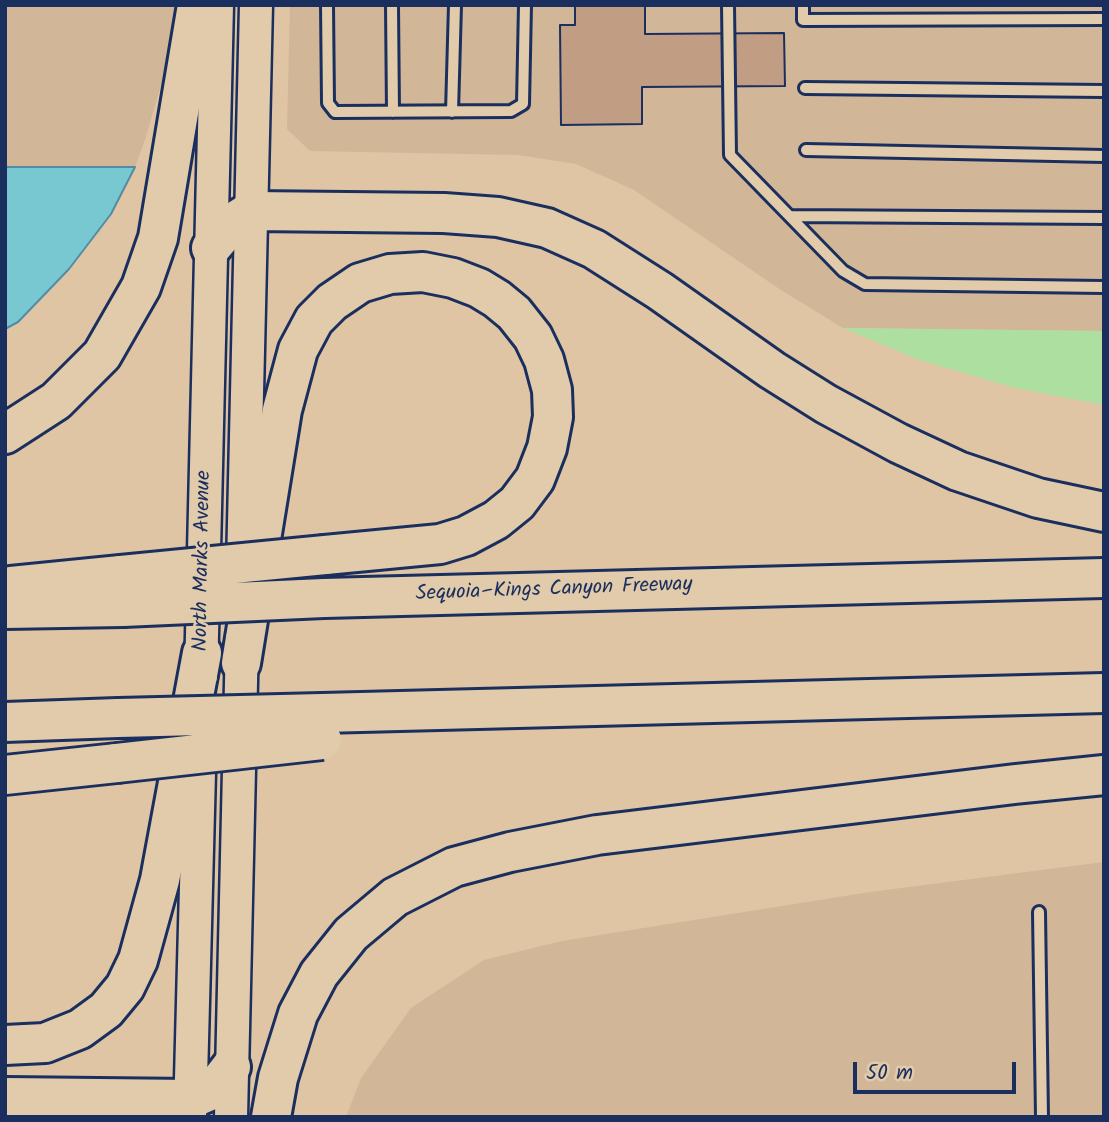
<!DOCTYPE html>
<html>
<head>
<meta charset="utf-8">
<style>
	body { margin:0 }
	#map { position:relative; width:1109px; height:1122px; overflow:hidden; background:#dfc5a3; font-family:Kalam,sans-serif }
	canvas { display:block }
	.frame { position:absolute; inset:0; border:7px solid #1b2f5e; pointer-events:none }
	.scale { position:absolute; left:853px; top:1062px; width:163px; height:32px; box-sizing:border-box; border:4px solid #1b2f5e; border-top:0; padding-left:9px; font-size:21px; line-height:24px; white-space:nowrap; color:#1b2f5e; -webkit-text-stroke:5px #e1cbaa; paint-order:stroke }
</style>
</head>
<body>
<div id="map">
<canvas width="1109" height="1122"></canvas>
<div class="frame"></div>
<div class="scale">50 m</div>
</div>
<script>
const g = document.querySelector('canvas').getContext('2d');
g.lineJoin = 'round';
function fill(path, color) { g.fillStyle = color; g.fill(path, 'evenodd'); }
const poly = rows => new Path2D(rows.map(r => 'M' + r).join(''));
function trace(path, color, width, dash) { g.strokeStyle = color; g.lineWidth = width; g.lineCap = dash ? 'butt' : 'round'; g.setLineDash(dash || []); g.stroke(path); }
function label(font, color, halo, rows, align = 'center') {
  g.font = font + ' Kalam,sans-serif'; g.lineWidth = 5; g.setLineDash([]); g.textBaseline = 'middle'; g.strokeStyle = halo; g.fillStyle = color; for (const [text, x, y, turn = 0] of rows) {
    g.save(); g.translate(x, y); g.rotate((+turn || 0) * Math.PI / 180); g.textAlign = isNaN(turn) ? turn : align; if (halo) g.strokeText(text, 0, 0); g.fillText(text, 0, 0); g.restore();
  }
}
fill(poly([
	[5,5,176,5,166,68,145,140,135,167,5,167],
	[290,5,1104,5,1104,331,843,328,781,290,634,190,576,164,519,155,310,151,287,129],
	[1104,862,1104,1117,346,1117,361,1078,411,1008,484,960,562,941,870,892]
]), '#d2b698');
fill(poly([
	[843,328,1104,331,1104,405,1011,387,917,359]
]), '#acdfa0');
const water = poly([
	[5,167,135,167,111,214,69,269,18,322,5,329,5,167]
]);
fill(water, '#78c8d2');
trace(water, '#538ba4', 2);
const building = poly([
	[575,5,645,5,645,34,784,33,785,86,642,87,642,124,561,125,560,25,575,25,575,5]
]);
fill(building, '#c09d83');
trace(building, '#1b2f5e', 2);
const lane = poly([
	[327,5,328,103,335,112,511,111,523,104,525,5],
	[392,5,393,112],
	[728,5,730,155,843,271,865,284,1104,287],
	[803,5,803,20,1104,19],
	[805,88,1104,91],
	[452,112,455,5],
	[806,150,1104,156],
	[790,216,1104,218],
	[1039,912,1042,1117]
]);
const secondary = poly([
	[243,566,256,5],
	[201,676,217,5],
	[190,1117,200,734],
	[231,1117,242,639]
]);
const highway = poly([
	[211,248,232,223,251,211,444,213,498,217,547,228,594,249,660,291,772,370,826,404,898,443,958,471,1038,498,1104,512],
	[5,434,56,401,102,355,141,287,158,238,197,5],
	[11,586,121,575],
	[324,598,1104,578],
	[5,609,123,607],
	[241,663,282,410,298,350,314,320,332,302,360,283,390,274,423,272,453,278,479,288,497,299,514,313,533,337,544,360,552,390,553,417,547,448,535,479,517,503,496,520,466,536,440,544,325,555],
	[322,713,1104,693],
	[5,722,118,718],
	[5,775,117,763],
	[5,1045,45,1043,80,1029,106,1010,125,987,138,960,160,880,202,653],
	[5,1097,191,1099,214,1089,231,1067],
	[271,1117,278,1078,298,1014,319,974,351,934,395,897,454,867,510,852,597,835,1015,784,1104,775]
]);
trace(lane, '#1b2f5e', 16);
trace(secondary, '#1b2f5e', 37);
trace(highway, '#1b2f5e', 44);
trace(lane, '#e1cbaa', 10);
trace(secondary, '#e1cbaa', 32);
trace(highway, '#e1cbaa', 38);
const highwayBridge = poly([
	[121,575,325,555],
	[123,607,324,598],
	[118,718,322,713],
	[117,763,322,740]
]);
trace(highwayBridge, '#1b2f5e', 44, []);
trace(highwayBridge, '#e1cbaa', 38);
label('21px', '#1b2f5e', '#e1cbaa', [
	["North Marks Avenue",204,561,-89],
	["Sequoia–Kings Canyon Freeway",554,591,-2]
]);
</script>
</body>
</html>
